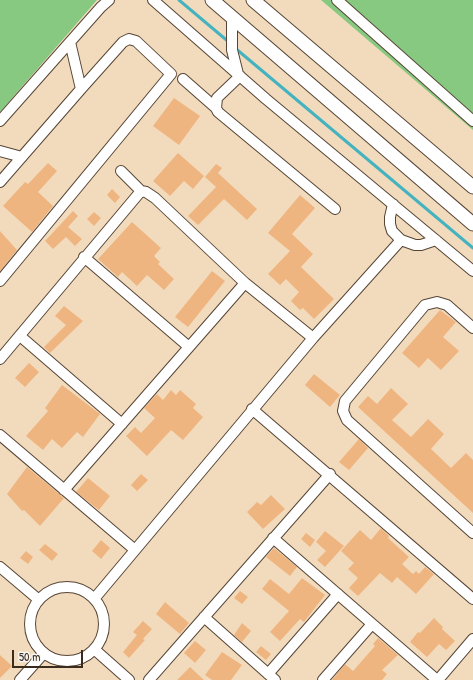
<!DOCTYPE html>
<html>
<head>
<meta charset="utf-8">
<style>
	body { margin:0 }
	#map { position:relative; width:473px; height:680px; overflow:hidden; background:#f2dbbc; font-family:"Patrick Hand",sans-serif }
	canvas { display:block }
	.scale { position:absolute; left:12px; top:650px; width:71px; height:18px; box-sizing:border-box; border:2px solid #3b2a1e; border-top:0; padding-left:5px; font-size:12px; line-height:14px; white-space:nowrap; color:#3b2a1e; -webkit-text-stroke:3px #f6f6f2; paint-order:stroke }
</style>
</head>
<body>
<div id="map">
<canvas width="473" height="680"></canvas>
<div class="scale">50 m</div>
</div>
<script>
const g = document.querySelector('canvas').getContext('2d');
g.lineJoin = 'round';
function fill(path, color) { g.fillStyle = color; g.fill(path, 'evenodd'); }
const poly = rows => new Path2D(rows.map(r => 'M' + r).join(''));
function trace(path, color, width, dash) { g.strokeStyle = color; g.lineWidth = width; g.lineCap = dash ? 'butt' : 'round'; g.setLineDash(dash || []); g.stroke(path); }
fill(poly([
	[0,0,97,0,0,112],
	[321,0,473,0,473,130]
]), '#87c981');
trace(poly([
	[179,0,230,43],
	[235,48,473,248]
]), '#44b3bf', 3);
fill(poly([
	[174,98,200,116,179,145,153,126],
	[178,153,204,176,193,189,184,181,170,196,153,181],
	[48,163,57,171,38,192,53,206,32,232,3,206,25,182,28,184],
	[216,164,222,168,218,173,257,209,247,220,224,199,198,225,188,216,216,187,205,177],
	[112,189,120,197,115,203,107,195],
	[300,195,315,208,292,234,313,254,301,267,334,299,314,319,303,308,300,310,291,301,299,292,286,279,280,285,268,274,290,251,268,233],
	[73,211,78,216,68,227,82,239,75,246,66,237,53,249,45,241],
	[94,212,101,218,94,226,87,219],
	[132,222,161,248,154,256,160,262,158,264,174,279,164,290,147,275,137,286,122,272,118,277,98,259],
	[0,231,17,250,0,271],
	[212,271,225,281,188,327,175,317],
	[64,306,83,321,50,353,44,347,66,325,55,316],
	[440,310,456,322,443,337,459,351,441,370,428,358,419,368,402,353],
	[29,363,39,372,25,387,15,378],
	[314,374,340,395,330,407,305,385],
	[62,385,100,414,83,437,77,432,62,448,52,439,43,450,26,436,48,411,45,408],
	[391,388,408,404,392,420,411,437,428,419,444,434,431,449,451,468,466,453,473,460,473,513,358,407,368,396,377,404],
	[171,390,176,395,180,390,196,404,193,408,203,417,183,440,171,430,147,456,126,436,135,427,141,433,155,418,144,408,157,394,163,400],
	[359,439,368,448,349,470,339,462],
	[27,467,64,498,40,526,24,510,22,511,7,494],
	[141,474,148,480,137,491,131,485],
	[88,478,110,496,99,510,76,492],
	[271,495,285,509,263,529,247,512,257,502,261,505],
	[381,528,389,536,388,538,409,557,402,564,413,574,416,571,419,574,425,567,434,574,416,594,397,577,392,583,380,573,358,596,349,588,358,578,348,569,354,563,341,551,360,530,371,540],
	[325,531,344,546,325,567,317,560,326,551,316,542],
	[306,533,315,540,310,547,301,539],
	[101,540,110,548,101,559,92,551],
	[45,544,58,554,52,561,39,550],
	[274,548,297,567,290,576,266,557],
	[26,551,33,557,28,564,20,558],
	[302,578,325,595,304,622,300,619,280,641,270,632,289,611,262,589,270,579,289,594],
	[240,591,248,597,242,604,234,598],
	[165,602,189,623,180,634,156,614],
	[434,618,443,627,442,629,455,641,446,650,439,644,427,657,410,642,418,632,420,633],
	[143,621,152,629,143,639,145,640,129,658,123,652,137,635,133,632],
	[242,623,251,631,242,642,234,635],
	[378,638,398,655,382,670,387,674,382,680,332,680,345,664,353,671,375,646,373,644],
	[195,641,206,650,195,663,184,653],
	[261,646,271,654,266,660,256,652],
	[222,652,242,665,231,680,212,680,205,675],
	[0,655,12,666,0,678],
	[190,667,204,680,177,680]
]), '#efb580');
const minor = poly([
	[153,0,266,99,473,271],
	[337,0,473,121],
	[232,16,232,50,238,74],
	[240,76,217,98,216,108,218,112,335,209],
	[183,79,216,108],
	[0,121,101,7,109,0],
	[0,151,22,157],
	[121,171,141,191],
	[0,182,81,89,70,42],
	[393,204,390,217,390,224,392,231,401,240,415,245,421,245,436,240],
	[84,257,189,347],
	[0,281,171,74,136,41,129,39,123,42,81,89],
	[473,328,447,305,437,302,425,305,345,401,343,411,347,420,473,533],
	[20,336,122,424],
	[0,359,141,191,146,192,155,198,245,283,313,338],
	[252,409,473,599],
	[0,435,135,550],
	[64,490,245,283],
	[273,538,437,680],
	[0,567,39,600],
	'30 624a37 37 0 1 1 74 0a37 37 0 1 1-74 0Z',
	[94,599,313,338,401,240],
	[204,617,275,680],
	[94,649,129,680],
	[268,674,338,594],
	[20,680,44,653],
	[149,680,330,474],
	[323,680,372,624],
	[438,680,473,639]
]);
const major = poly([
	[212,0,473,224],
	[253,0,473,187]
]);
trace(minor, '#564536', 12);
trace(major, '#564536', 15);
trace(minor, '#fff', 10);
trace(major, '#fff', 13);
</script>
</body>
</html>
